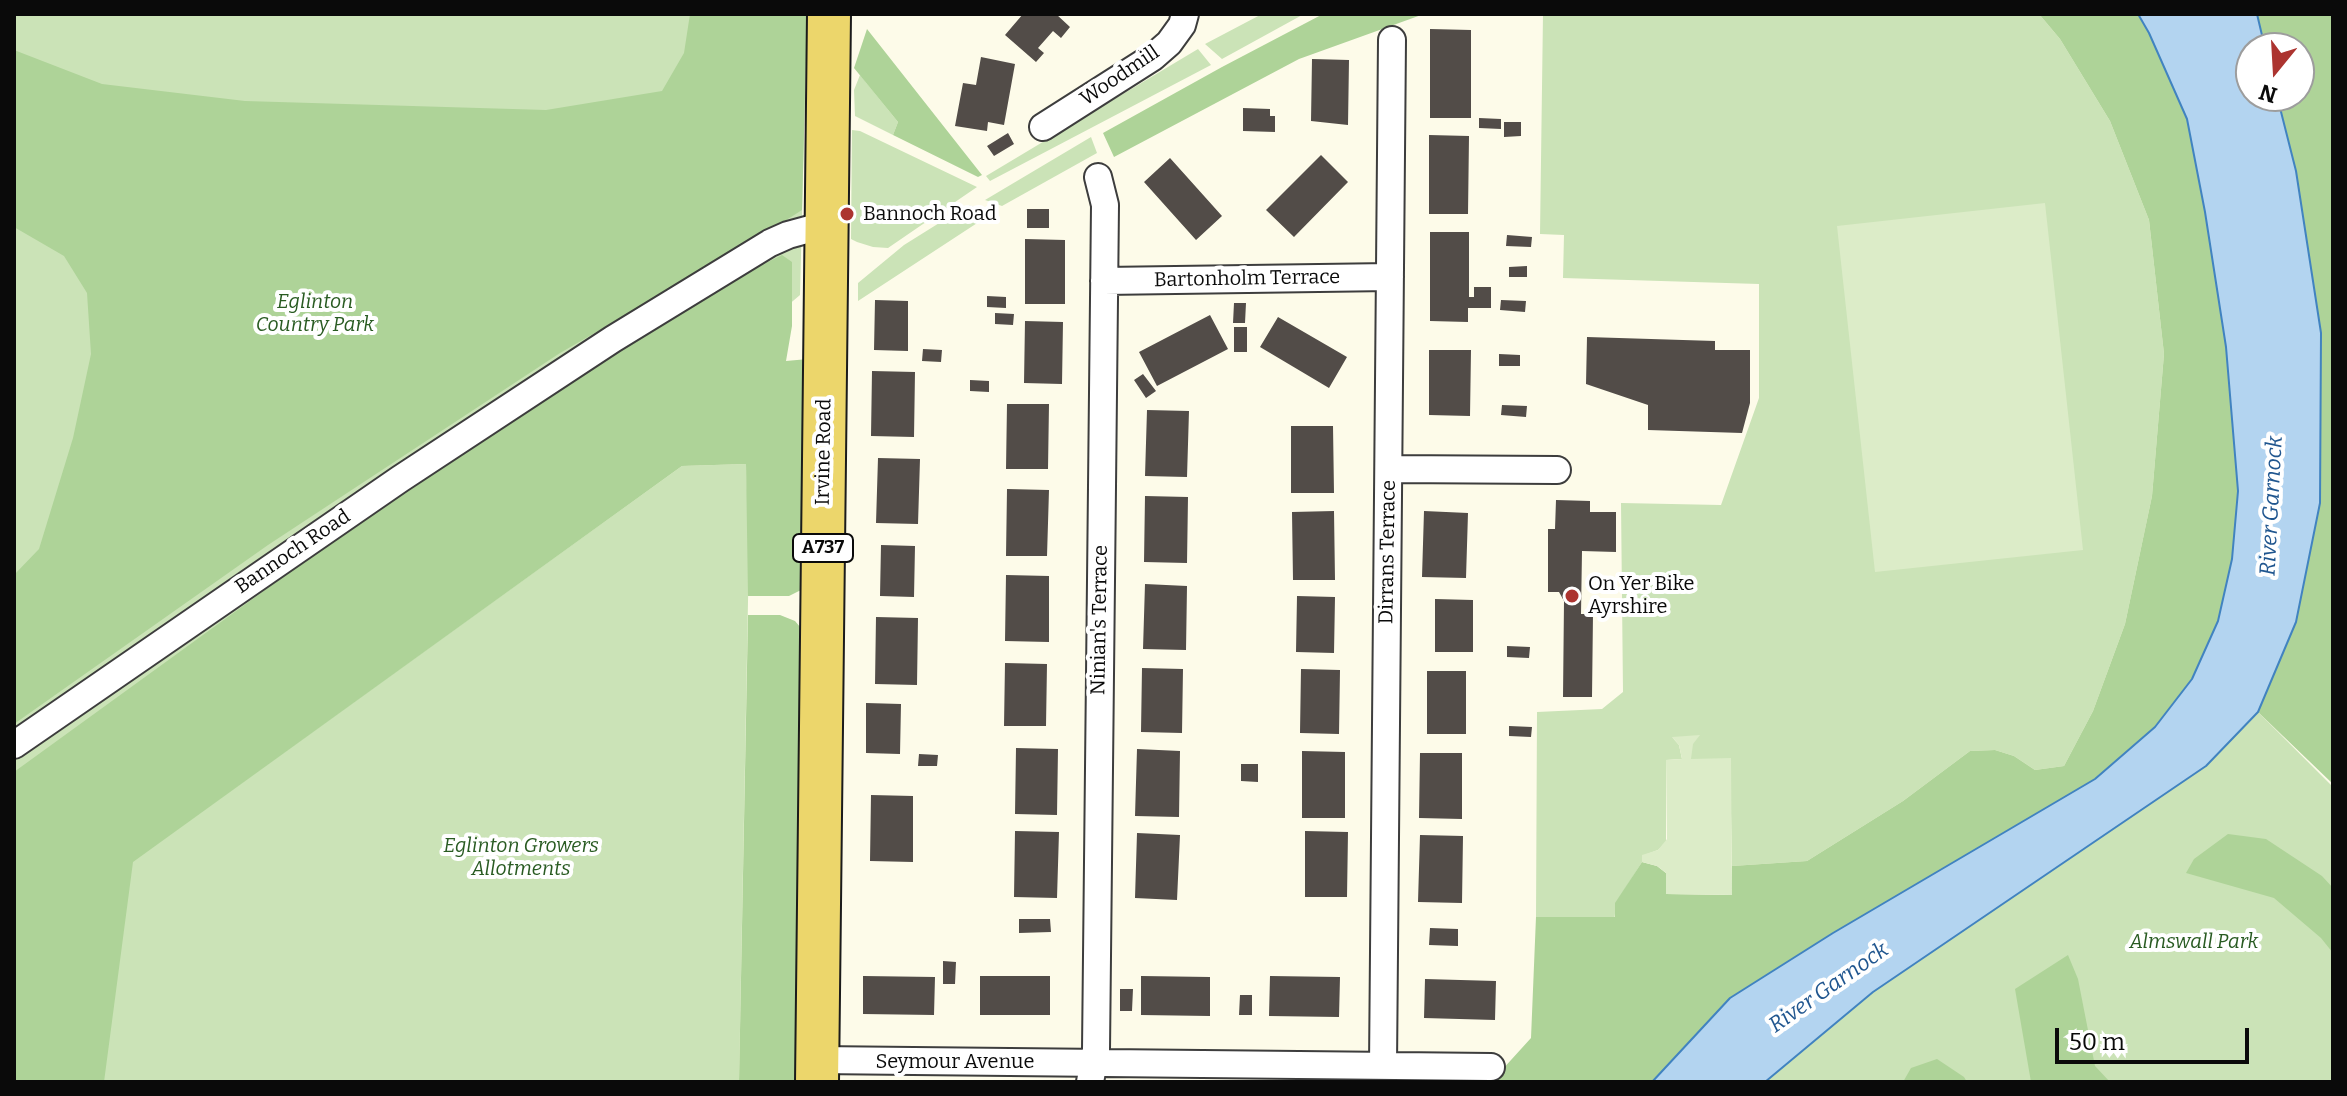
<!DOCTYPE html>
<html>
<head>
<meta charset="utf-8">
<style>
	body { margin:0 }
	#map { position:relative; width:2347px; height:1096px; overflow:hidden; background:#fdfbe9; font-family:Bitter,serif }
	canvas { display:block }
	.frame { position:absolute; inset:0; border:16px solid #0a0a0a; pointer-events:none }
	.north { position:absolute; left:2235px; top:32px; width:80px; height:80px; box-sizing:border-box; background:#fff; border:2px solid #9d9d9d; border-radius:50%; rotate:198deg; font-size:22px; font-weight:700; line-height:32px; text-align:center; color:#0a0a0a }
	.north::after { content:''; display:block; margin:auto; width:28px; height:36px; background:#ac3430; clip-path:polygon(50% 0,100% 100%,50% 72%,0 100%) }
	.scale { position:absolute; left:2055px; top:1028px; width:194px; height:36px; box-sizing:border-box; border:4px solid #0a0a0a; border-top:0; padding-left:10px; font-size:24px; line-height:28px; white-space:nowrap; color:#0a0a0a; -webkit-text-stroke:6px #fff; paint-order:stroke }
</style>
</head>
<body>
<div id="map">
<canvas width="2347" height="1096"></canvas>
<div class="frame"></div>
<div class="north">N</div>
<div class="scale">50 m</div>
</div>
<script>
const g = document.querySelector('canvas').getContext('2d');
g.lineJoin = 'round';
function fill(path, color) { g.fillStyle = color; g.fill(path, 'evenodd'); }
const poly = rows => new Path2D(rows.map(r => 'M' + r).join(''));
function trace(path, color, width, dash) { g.strokeStyle = color; g.lineWidth = width; g.lineCap = dash ? 'butt' : 'round'; g.setLineDash(dash || []); g.stroke(path); }
function label(font, color, halo, rows, align = 'center') {
  g.font = font + ' Bitter,serif'; g.lineWidth = 8; g.setLineDash([]); g.textBaseline = 'middle'; g.strokeStyle = halo; g.fillStyle = color; for (const [text, x, y, turn = 0] of rows) {
    g.save(); g.translate(x, y); g.rotate((+turn || 0) * Math.PI / 180); g.textAlign = isNaN(turn) ? turn : align; if (halo) g.strokeText(text, 0, 0); g.fillText(text, 0, 0); g.restore();
  }
}
fill(poly([
	[14,14,807,14,800,295,144,853,682,466,746,464,749,548,739,1082,14,1082],
	[1262,14,1304,14,1222,59,1205,44],
	[1543,14,2039,14,2060,39,2110,121,2149,220,2164,354,2152,496,2125,624,2093,711,2064,766,2035,770,2014,756,1995,750,1970,751,1903,801,1807,861,1732,866,1730,759,1691,759,1691,751,1672,737,1679,745,1682,759,1666,760,1666,843,1658,850,1642,856,1642,862,1616,903,1614,924,1536,917,1537,712,1602,709,1623,692,1621,503,1721,505,1759,398,1759,284,1563,278,1564,235,1540,234],
	[1198,49,1211,65,990,181,986,176],
	[860,75,898,122,893,135,855,116,854,90],
	[852,130,860,131,977,187,888,248,873,247,857,242,851,239],
	[1091,137,1097,153,1002,206,985,200],
	[968,205,994,212,858,301,858,283,904,245],
	[2258,712,2333,787,2333,1082,1765,1082,1873,992,2206,766]
]), '#cbe3b7');
fill(poly([
	[690,14,807,14,802,210,747,245,560,353,268,545,14,724,14,575,39,549,73,438,91,354,87,293,64,256,14,227,14,50,102,84,245,101,546,110,662,91,684,53],
	[1323,14,1424,14,1299,59,1114,157,1103,133,1222,67],
	[2039,14,2138,14,2149,33,2187,119,2205,212,2226,347,2238,491,2232,559,2218,621,2192,679,2155,727,2095,779,1833,933,1730,998,1652,1082,1491,1082,1531,1038,1536,917,1615,917,1615,903,1642,862,1657,866,1666,873,1666,894,1731,895,1732,866,1807,861,1903,801,1970,751,1995,750,2014,756,2035,770,2064,766,2093,711,2125,624,2152,496,2164,354,2149,220,2110,121,2060,39],
	[2257,14,2333,14,2333,784,2258,712,2296,622,2320,503,2321,333,2296,171,2277,96,2299,96,2299,48,2265,48],
	[867,29,982,175,978,177,893,135,898,122,854,68],
	[782,255,792,262,792,326,786,361,808,359,804,577,801,590,789,596,748,596,746,464,682,466,133,862,104,1082,14,1082,14,772,294,569,671,310],
	[748,615,780,615,795,621,806,634,801,1082,739,1082],
	[2228,834,2266,839,2322,876,2333,888,2333,953,2321,938,2274,898,2186,873,2194,859],
	[2068,955,2078,979,2095,1066,2110,1082,2031,1082,2015,989],
	[1937,1059,1964,1077,1967,1082,1903,1082,1911,1068]
]), '#aed398');
fill(poly([
	[2045,203,2083,550,1875,572,1837,226],
	[1700,735,1693,744,1691,759,1731,758,1732,895,1666,894,1666,873,1657,866,1642,862,1642,855,1658,850,1667,839,1666,760,1682,759,1679,745,1672,737]
]), '#dcecc8');
const water = poly([
	[2138,14,2257,14,2265,48,2251,48,2251,96,2277,96,2296,171,2321,333,2320,503,2296,622,2258,712,2206,766,1873,992,1765,1082,1652,1082,1730,998,1833,933,2095,779,2155,727,2192,679,2218,621,2232,559,2238,491,2226,347,2205,212,2187,119,2149,33,2138,14]
]);
fill(water, '#b3d4f0');
trace(water, '#4183c0', 2);
fill(poly([
	[1023,14,1056,14,1070,27,1061,38,1053,31,1038,48,1044,53,1036,62,1005,35],
	[1430,29,1471,30,1471,118,1430,118],
	[981,57,1015,64,1004,125,988,122,987,131,955,126,963,83,976,85],
	[1312,59,1349,60,1348,125,1311,121],
	[1243,108,1270,109,1270,116,1275,116,1275,132,1243,131],
	[1479,118,1501,119,1501,129,1479,128],
	[1504,122,1521,122,1521,136,1504,137],
	[1008,133,1014,144,994,156,987,146],
	[1429,135,1469,136,1468,214,1429,214],
	[1321,155,1348,182,1294,237,1266,210],
	[1170,158,1222,216,1196,240,1144,182],
	[1027,209,1049,209,1049,228,1027,228],
	[1430,232,1469,232,1469,297,1474,297,1474,287,1491,287,1491,308,1468,308,1468,322,1430,321],
	[1507,235,1532,237,1531,247,1506,246],
	[1025,239,1065,240,1065,304,1025,304],
	[1527,266,1527,277,1509,277,1509,267],
	[987,296,1006,297,1006,308,987,307],
	[875,300,908,301,908,351,874,350],
	[1501,300,1526,301,1525,312,1500,310],
	[1234,303,1246,303,1245,323,1233,323],
	[995,313,1014,314,1013,325,995,324],
	[1210,315,1228,349,1157,386,1139,352],
	[1278,317,1347,357,1329,388,1260,347],
	[1025,321,1063,322,1062,384,1024,383],
	[1234,327,1247,327,1247,352,1234,352],
	[1587,337,1715,341,1715,350,1750,350,1750,403,1742,433,1648,430,1648,405,1586,384],
	[923,349,942,350,941,362,922,361],
	[1429,350,1471,350,1470,416,1429,415],
	[1499,354,1520,355,1520,366,1499,366],
	[872,371,915,372,914,437,871,436],
	[1143,374,1156,391,1146,398,1134,380],
	[970,380,989,381,989,392,970,391],
	[1007,404,1049,404,1048,469,1006,469],
	[1502,405,1527,406,1526,417,1501,415],
	[1147,410,1189,411,1187,477,1145,476],
	[1291,426,1333,426,1334,493,1291,493],
	[878,458,920,459,918,524,876,523],
	[1007,489,1049,490,1047,556,1006,556],
	[1145,496,1188,497,1187,563,1144,562],
	[1556,500,1590,501,1590,512,1616,512,1616,552,1582,551,1581,614,1593,614,1592,697,1563,697,1564,601,1559,592,1548,592,1548,529,1555,529],
	[1334,511,1335,580,1293,580,1292,512],
	[1424,511,1468,513,1466,578,1422,577],
	[881,545,915,546,914,597,880,596],
	[1006,575,1049,576,1049,642,1005,641],
	[1145,584,1187,586,1186,650,1143,649],
	[1297,596,1335,597,1334,653,1296,652],
	[1435,599,1473,600,1473,652,1435,652],
	[876,617,918,618,917,685,875,684],
	[1507,646,1530,647,1529,658,1507,657],
	[1005,663,1047,664,1046,726,1004,726],
	[1142,668,1183,669,1182,733,1141,732],
	[1301,669,1340,670,1339,734,1300,733],
	[1427,671,1466,671,1466,734,1427,734],
	[866,703,901,704,900,754,866,753],
	[1509,726,1532,727,1531,737,1509,736],
	[1016,748,1058,749,1057,815,1015,814],
	[1137,749,1180,751,1179,817,1135,816],
	[1302,751,1345,752,1345,818,1302,818],
	[1420,753,1462,753,1462,819,1419,818],
	[919,754,938,755,937,766,918,766],
	[1241,764,1258,764,1258,782,1241,781],
	[871,795,913,796,913,862,870,861],
	[1015,831,1059,832,1057,898,1014,897],
	[1305,831,1348,832,1347,897,1305,897],
	[1137,833,1180,835,1177,900,1135,898],
	[1420,835,1463,836,1462,903,1418,902],
	[1019,919,1050,919,1051,932,1019,933],
	[1430,928,1458,929,1458,946,1429,945],
	[943,961,956,962,955,984,943,984],
	[863,976,935,977,934,1015,863,1014],
	[980,976,1050,976,1050,1015,980,1015],
	[1141,976,1210,977,1210,1016,1141,1015],
	[1270,976,1340,977,1339,1017,1269,1016],
	[1425,979,1496,981,1495,1020,1424,1018],
	[1120,989,1133,989,1132,1011,1120,1011],
	[1240,995,1252,995,1252,1015,1239,1015]
]), '#524c48');
const minor = poly([
	[1043,127,1153,57,1169,43,1182,25,1185,14],
	[1104,281,1390,277],
	[1389,469,1557,470],
	[14,745,400,479,613,339,770,243,788,235,810,229,826,228],
	[817,1060,1491,1067],
	[1383,1065,1392,40],
	[1090,1082,1096,1050,1105,205,1098,177]
]);
const primary = poly([
	[817,1082,829,14]
]);
trace(minor, '#3d3d3d', 30);
trace(primary, '#1b1b1b', 46);
trace(minor, '#fff', 26);
trace(primary, '#ecd66b', 42);
for (const [x, y, r, color] of [
	[847,214,8,"#ac3430"],
	[1572,596,8,"#ac3430"]
]) { const dot = new Path2D(); dot.arc(x, y, r, 0, 2 * Math.PI); g.fillStyle = color; g.fill(dot); trace(dot, '#fff', 3); }
for (const [x, y, w] of [
	[823,548,60]
]) { const box = new Path2D(); box.roundRect(x - w / 2, y - 14, w, 28, 6); g.fillStyle = '#fff'; g.fill(box); trace(box, '#0a0a0a', 2); }
label('bold 18px', '#0a0a0a', null, [
	["A737",823,548]
]);
label('20px', '#0a0a0a', '#fff', [
	["Woodmill",1120,76,-34],
	["Bartonholm Terrace",1247,279,-1],
	["Irvine Road",824,452,-89],
	["Bannoch Road",293,552,-34],
	["Dirrans Terrace",1388,552,-89],
	["Ninian's Terrace",1100,620,-89],
	["Seymour Avenue",955,1062]
]);
label('20px', '#0a0a0a', '#fff', [
	["Bannoch Road",863,214],
	["On Yer Bike",1588,584],
	["Ayrshire",1588,607]
], 'left');
label('italic 20px', '#295b22', '#fff', [
	["Eglinton",315,302],
	["Country Park",315,325],
	["Eglinton Growers",521,846],
	["Allotments",521,869],
	["Almswall Park",2194,942]
]);
label('italic 22px', '#20568f', '#fff', [
	["River Garnock",2272,506,-87],
	["River Garnock",1829,988,-35]
]);
</script>
</body>
</html>
